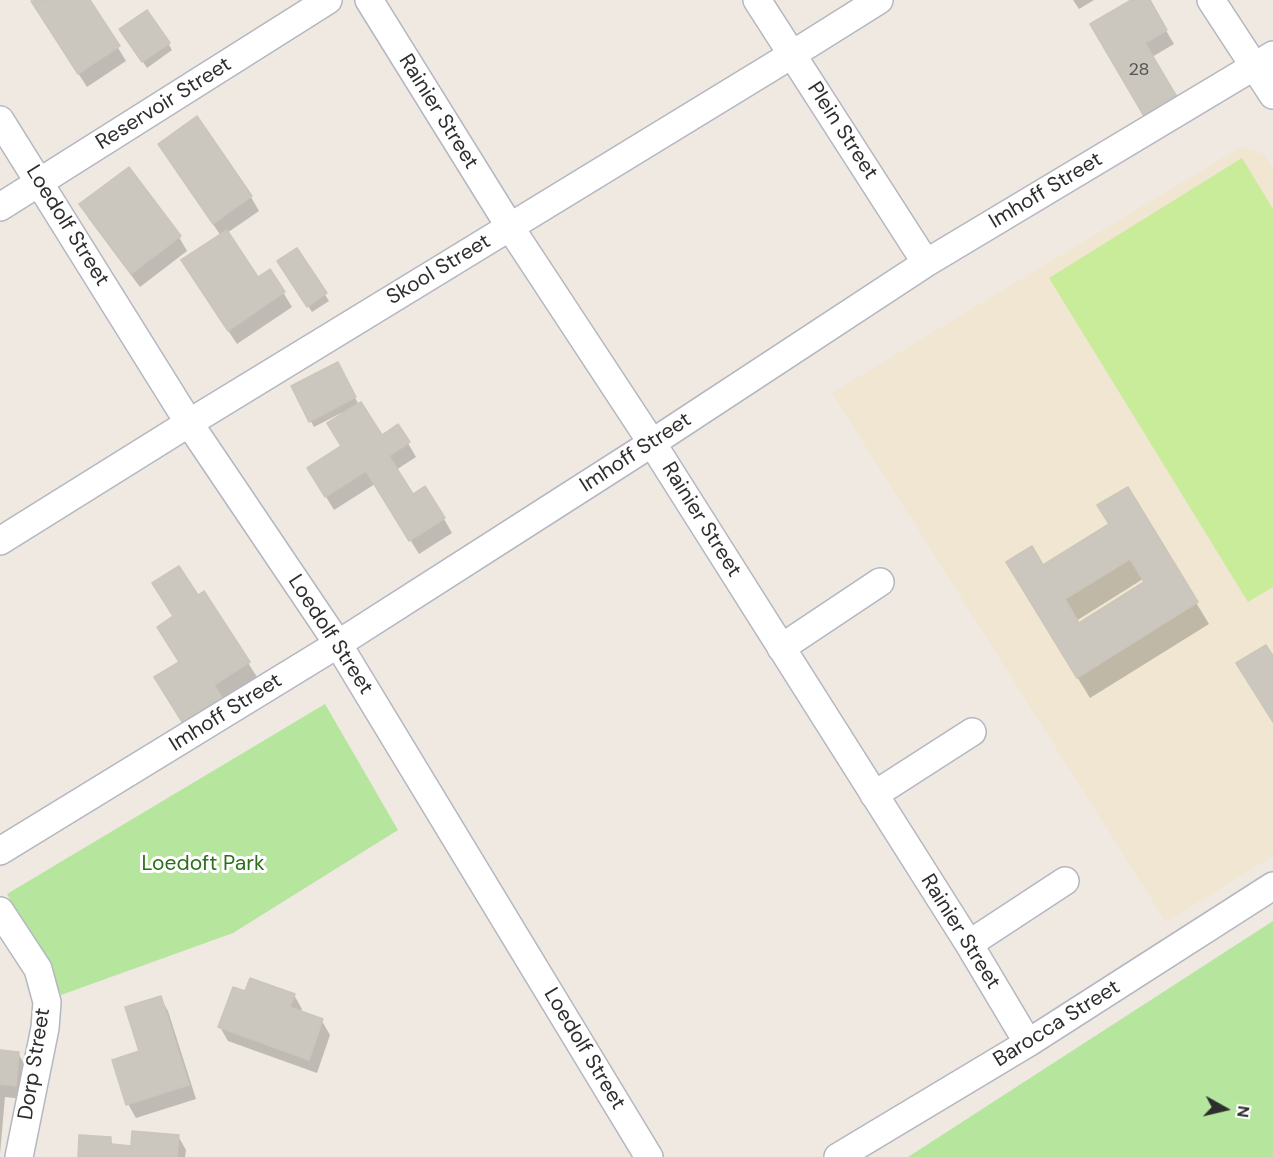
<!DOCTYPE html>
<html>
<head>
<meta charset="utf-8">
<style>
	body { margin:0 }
	#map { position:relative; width:1273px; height:1157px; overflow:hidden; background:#efe9e1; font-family:"DM Sans",sans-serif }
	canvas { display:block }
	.north { position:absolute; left:1195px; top:1079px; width:60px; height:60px; -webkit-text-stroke:4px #fff; paint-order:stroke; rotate:98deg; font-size:16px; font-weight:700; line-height:24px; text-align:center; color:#2e2e2e }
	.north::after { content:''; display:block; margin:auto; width:21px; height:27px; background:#2e2e2e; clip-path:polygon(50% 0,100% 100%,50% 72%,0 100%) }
</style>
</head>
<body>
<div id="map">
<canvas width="1273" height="1157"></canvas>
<div class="north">N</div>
</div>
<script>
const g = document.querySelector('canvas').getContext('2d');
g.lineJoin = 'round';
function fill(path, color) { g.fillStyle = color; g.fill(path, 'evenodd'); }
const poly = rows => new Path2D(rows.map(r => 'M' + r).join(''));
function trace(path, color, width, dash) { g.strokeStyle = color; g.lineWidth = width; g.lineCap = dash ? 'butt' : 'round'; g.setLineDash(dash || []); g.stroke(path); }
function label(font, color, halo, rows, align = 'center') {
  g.font = font + ' "DM Sans",sans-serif'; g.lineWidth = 6; g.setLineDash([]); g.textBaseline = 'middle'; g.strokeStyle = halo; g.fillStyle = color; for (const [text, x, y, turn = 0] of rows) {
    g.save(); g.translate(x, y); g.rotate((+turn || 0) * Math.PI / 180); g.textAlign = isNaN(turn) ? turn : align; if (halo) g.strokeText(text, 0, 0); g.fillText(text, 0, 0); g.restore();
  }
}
fill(poly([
	[1241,147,1264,154,1273,168,1273,856,1166,922,832,393]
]), '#f0e6d1');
fill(poly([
	[325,704,398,830,233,933,61,995,7,894],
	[1273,921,1273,1157,908,1157]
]), '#b6e59e');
fill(poly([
	[1242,158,1273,209,1273,587,1248,602,1049,278]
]), '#c9ec9a');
fill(poly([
	[35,0,89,0,126,61,87,87,41,15,33,1],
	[1073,0,1094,0,1079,9],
	[1134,0,1148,0,1174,44,1152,57,1183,111,1153,129,1092,25],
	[125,35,168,43,172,50,147,68],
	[197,118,251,197,259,211,227,233,258,279,270,271,292,307,237,344,191,275,221,236,168,158],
	[81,205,179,237,187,251,140,287,89,219],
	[297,250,329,301,312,312,283,268],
	[337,364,359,405,381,437,398,426,416,457,396,470,412,496,444,519,452,533,419,554,375,484,334,510,317,482,343,447,343,415,341,413,314,427,293,387],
	[1127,489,1209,624,1090,698,1020,584,1043,567,1110,525],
	[1143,579,1146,583,1079,625,1076,621],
	[204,593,257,677,222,700,235,722,199,746,164,692,180,662,197,597],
	[246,993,294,995,302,1009,300,1013,322,1021,330,1035,317,1073,228,1041,220,1027],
	[160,997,168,1011,196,1099,136,1118,128,1104,141,1052],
	[0,1052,18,1053,26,1067,23,1099,5,1097,0,1154],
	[178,1136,186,1150,185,1157,79,1157,110,1139,114,1146,132,1147]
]), '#0003');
const building = poly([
	[90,0,120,46,78,74,31,1,90,0],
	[1131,0,1150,0,1167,30,1145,43,1177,97,1144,116,1090,24,1131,0],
	[147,10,170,43,142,62,119,29,147,10],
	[197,116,252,196,213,224,158,144,197,116],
	[129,167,181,236,131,274,79,204,129,167],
	[227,230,258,277,270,269,285,292,228,331,181,260,227,230],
	[297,248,327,293,307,307,277,261,297,248],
	[338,362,356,397,309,422,291,386,338,362],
	[361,402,382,435,398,424,410,442,389,456,413,494,425,486,445,518,409,541,366,471,325,497,307,468,341,446,327,423,361,402],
	[1128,487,1198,602,1077,678,1006,562,1032,546,1043,565,1109,524,1097,505,1128,487],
	[1130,559,1144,582,1079,623,1065,599,1130,559],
	[179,566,198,595,204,591,250,662,214,685,228,707,189,733,154,677,179,662,157,627,173,616,152,583,179,566],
	[1266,645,1273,656,1273,722,1236,663,1266,645],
	[250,978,295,994,290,1007,323,1019,309,1060,218,1027,233,987,245,991,250,978],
	[161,996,189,1085,126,1105,112,1060,139,1051,125,1007,161,996],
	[0,1050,19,1052,16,1086,0,1084,0,1050],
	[132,1131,179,1135,177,1157,78,1157,79,1135,111,1137,111,1144,131,1146,132,1131]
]);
fill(building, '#cbc7bf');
trace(building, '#cbc5ba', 1.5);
const street = poly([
	[369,0,510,227,652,443,969,944,1028,1043],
	[757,0,926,263],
	[1211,0,1273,95],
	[0,120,189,423,338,644,649,1157],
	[0,207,328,0],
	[0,541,189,423,793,54,879,0],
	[781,648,880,582],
	[874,795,972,732],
	[0,851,338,644,652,443,926,263,1273,55],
	[0,911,38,969,47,1002,45,1028,19,1157],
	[969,944,1065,881],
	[838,1157,1028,1043,1273,886]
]);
trace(street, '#b4b7c1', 30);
trace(street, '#fff', 27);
label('18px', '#555452', null, [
	["28",1139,70]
]);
label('21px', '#2e2e2e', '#fff', [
	["Reservoir Street",164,104,-32],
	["Rainier Street",438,112,58],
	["Plein Street",842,131,57],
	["Imhoff Street",1046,191,-31],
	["Loedolf Street",67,226,58],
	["Skool Street",439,270,-31],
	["Imhoff Street",636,453,-33],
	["Rainier Street",701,520,58],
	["Loedolf Street",330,635,57],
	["Imhoff Street",226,713,-32],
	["Rainier Street",960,932,58],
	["Barocca Street",1057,1024,-32],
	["Loedolf Street",584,1049,59],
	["Dorp Street",35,1064,-81]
]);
label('21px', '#2c6e1b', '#fff', [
	["Loedoft Park",203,864]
]);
</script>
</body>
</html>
